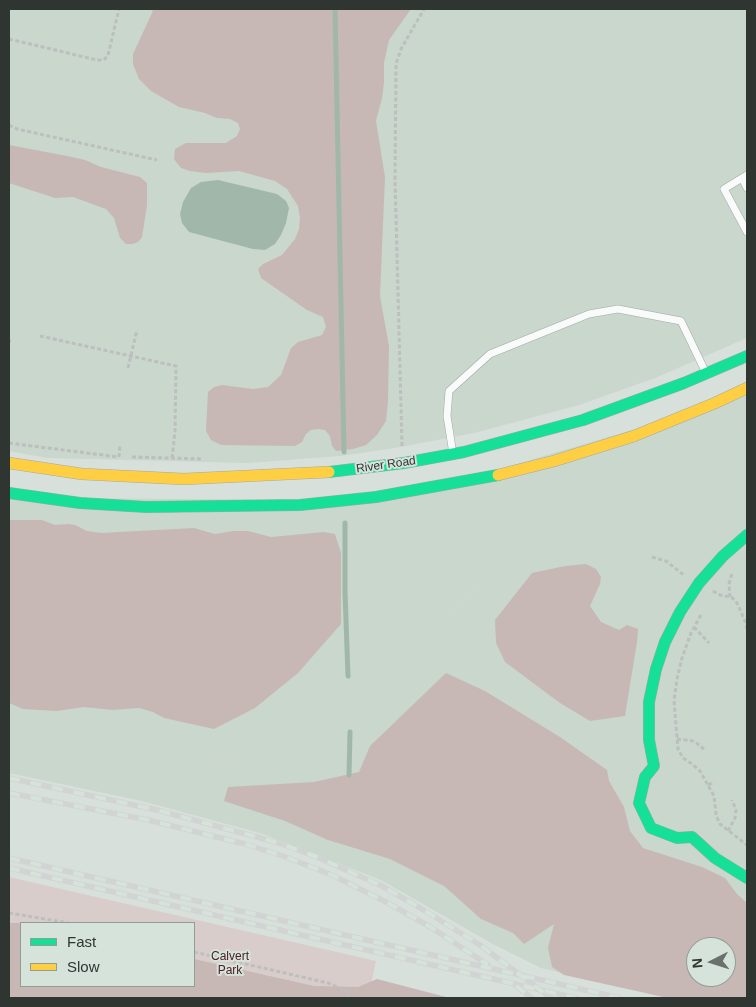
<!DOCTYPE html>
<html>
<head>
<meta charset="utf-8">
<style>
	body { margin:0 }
	#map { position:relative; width:756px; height:1007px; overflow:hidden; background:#d8e0db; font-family:Arial,sans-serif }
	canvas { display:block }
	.frame { position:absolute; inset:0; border:10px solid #2f3531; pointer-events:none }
	.legend { position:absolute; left:20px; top:922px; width:175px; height:65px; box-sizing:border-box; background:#d5e3da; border:1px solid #939d96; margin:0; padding:6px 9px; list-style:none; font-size:15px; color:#2f3531 }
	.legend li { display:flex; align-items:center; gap:10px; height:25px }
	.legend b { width:25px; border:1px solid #939d96 }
	.north { position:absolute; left:686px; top:937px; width:50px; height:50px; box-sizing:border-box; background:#d5e3da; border:1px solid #939d96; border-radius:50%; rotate:265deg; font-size:14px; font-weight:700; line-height:20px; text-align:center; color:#2f3531 }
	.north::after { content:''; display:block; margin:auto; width:18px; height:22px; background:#6a716c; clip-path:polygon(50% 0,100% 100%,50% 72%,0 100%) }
</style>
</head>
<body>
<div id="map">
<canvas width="756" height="1007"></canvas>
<div class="frame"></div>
<ul class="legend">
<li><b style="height:6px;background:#16e098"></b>Fast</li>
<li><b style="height:6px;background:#ffcf43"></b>Slow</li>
</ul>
<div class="north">N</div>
</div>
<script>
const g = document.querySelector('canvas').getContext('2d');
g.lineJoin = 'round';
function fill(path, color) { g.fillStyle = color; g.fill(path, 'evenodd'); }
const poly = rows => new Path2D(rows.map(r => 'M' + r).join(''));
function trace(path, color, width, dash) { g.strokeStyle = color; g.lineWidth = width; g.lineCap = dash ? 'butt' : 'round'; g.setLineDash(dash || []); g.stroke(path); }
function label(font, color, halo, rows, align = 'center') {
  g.font = font + ' Arial,sans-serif'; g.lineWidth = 4; g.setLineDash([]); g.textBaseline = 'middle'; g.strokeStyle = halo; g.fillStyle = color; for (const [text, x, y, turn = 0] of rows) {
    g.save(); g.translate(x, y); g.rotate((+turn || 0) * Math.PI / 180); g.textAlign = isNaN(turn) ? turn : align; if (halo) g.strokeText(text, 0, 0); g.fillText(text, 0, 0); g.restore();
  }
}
fill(poly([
	[9,9,747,9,747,338,655,378,579,405,474,433,395,448,340,456,248,463,47,458,9,451],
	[747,396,747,998,669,998,541,968,493,944,381,880,263,834,142,801,9,773,9,498,395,500],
	[696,947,726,947,726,977,696,977]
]), '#c9d7cd');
fill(poly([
	[9,877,376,961,368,998,9,998],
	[21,923,194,923,194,986,21,986]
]), '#d9cdcb');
fill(poly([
	[153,9,411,9,389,40,384,63,384,83,382,98,376,121,385,177,380,296,389,346,388,401,386,421,377,435,366,445,353,449,336,451,332,446,330,436,325,430,318,429,311,430,306,434,302,442,295,446,221,445,211,440,206,431,208,392,214,387,222,385,253,389,268,387,281,375,291,348,298,342,322,335,326,327,323,317,307,310,261,278,258,269,263,264,282,255,295,239,299,229,300,218,298,206,287,189,275,181,239,171,206,173,190,171,181,168,174,159,175,149,186,143,226,143,237,136,240,129,238,123,230,119,217,118,205,113,179,107,151,91,139,79,133,64,133,54,152,13],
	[9,145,67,156,85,160,101,167,140,177,147,183,147,205,142,237,138,242,133,244,126,244,120,238,114,218,106,209,73,197,55,198,9,183],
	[9,520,42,520,55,525,68,524,75,525,87,531,101,533,194,528,215,534,233,531,248,531,271,537,324,532,335,534,341,553,341,624,298,673,255,708,214,729,164,718,153,712,139,708,112,710,84,707,57,711,23,709,9,703],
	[586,564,596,569,601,577,600,584,590,606,601,622,619,630,627,625,638,629,637,642,625,716,590,721,560,703,505,662,496,643,495,620,532,573,565,566],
	[446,673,485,691,560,737,607,770,609,781,624,807,630,831,643,848,702,867,725,878,737,894,747,903,747,998,668,998,564,975,552,967,548,948,554,924,524,944,513,933,481,919,444,886,390,859,328,840,285,821,224,801,228,787,314,782,359,772,370,746],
	[696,947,726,947,726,977,696,977],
	[9,923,36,923,21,923,21,986,194,986,194,959,314,986,358,987,377,979,450,998,12,998,9,996]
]), '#c7b8b6');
fill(poly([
	[218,180,277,194,286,201,289,208,286,223,281,235,275,244,265,250,253,249,189,232,182,223,180,214,183,202,191,188,201,182]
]), '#a1b7a9');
trace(poly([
	[335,9,344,452],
	[345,523,345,592,348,676],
	[349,775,350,732]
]), '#a1b7a9', 5);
const lane = poly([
	[747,175,724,189,747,232],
	[742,178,747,188],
	[453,454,447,416,449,391,490,354,589,314,618,309,681,321,706,373]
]);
const fast = poly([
	[329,472,404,463,464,452,583,420,684,383,747,356],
	[9,493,80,503,146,507,300,505,376,497,498,475],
	[747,535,723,556,699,583,680,612,665,642,656,669,649,702,649,740,654,766,645,777,639,803,651,828,677,838,692,837,715,858,747,878]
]);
const slow = poly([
	[9,463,82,474,184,479,329,472],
	[498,475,554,461,634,436,715,403,747,388]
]);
trace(lane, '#a3a9a5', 8);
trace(fast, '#a3a9a5', 12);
trace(slow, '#a3a9a5', 12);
trace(poly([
	[9,39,97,60,104,60,108,55,119,9],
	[9,125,17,129,157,160],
	[40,336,176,366,175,432,172,459],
	[9,341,11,341],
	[128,368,137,330],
	[9,443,118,457],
	[402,446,395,178,396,64,401,49,424,9],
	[119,457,120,444],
	[132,457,203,459],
	[652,557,666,561,685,576],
	[713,591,720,595,731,597,736,601,746,623,747,631],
	[730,597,729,584,732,573],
	[701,615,691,633,682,658,677,679,674,701,678,749,683,758,692,764,700,771,714,796,716,815,720,824,747,845],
	[694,627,709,643],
	[677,739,693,741,701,746,705,751],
	[708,785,714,782],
	[728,831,735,818,736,810,732,800],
	[9,913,69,923],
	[194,952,328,983,349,992,349,998]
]), '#bcbfbd', 3, [4, 2.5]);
trace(lane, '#f9fafa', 7);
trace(fast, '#16e098', 11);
trace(slow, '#ffcf43', 11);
trace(poly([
	[9,725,167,758,189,759,226,756,260,746,309,717,356,685,382,662,452,592,503,547,541,519,595,486,747,414],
	[9,751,88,767,182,774,230,765,291,745,328,723,369,690,389,668,441,621,480,582,533,536,574,510,747,426]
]), '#d1d4d2', 1);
const rail = poly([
	[9,778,157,810,279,843,317,857,382,886,422,909,480,945,551,998],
	[9,793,148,820,245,844,283,856,332,875,388,903,432,928,488,965],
	[9,858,620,998],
	[9,868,576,998],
	[516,986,532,998]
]);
trace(rail, '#d1d4d2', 5.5);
trace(rail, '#d5e3da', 4, [11]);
label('12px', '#2f3531', '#d5e3da', [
	["River Road",386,465,-8]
]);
label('12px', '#4f2026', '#d5e3da', [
	["Calvert",230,957],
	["Park",230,971]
]);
</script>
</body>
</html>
